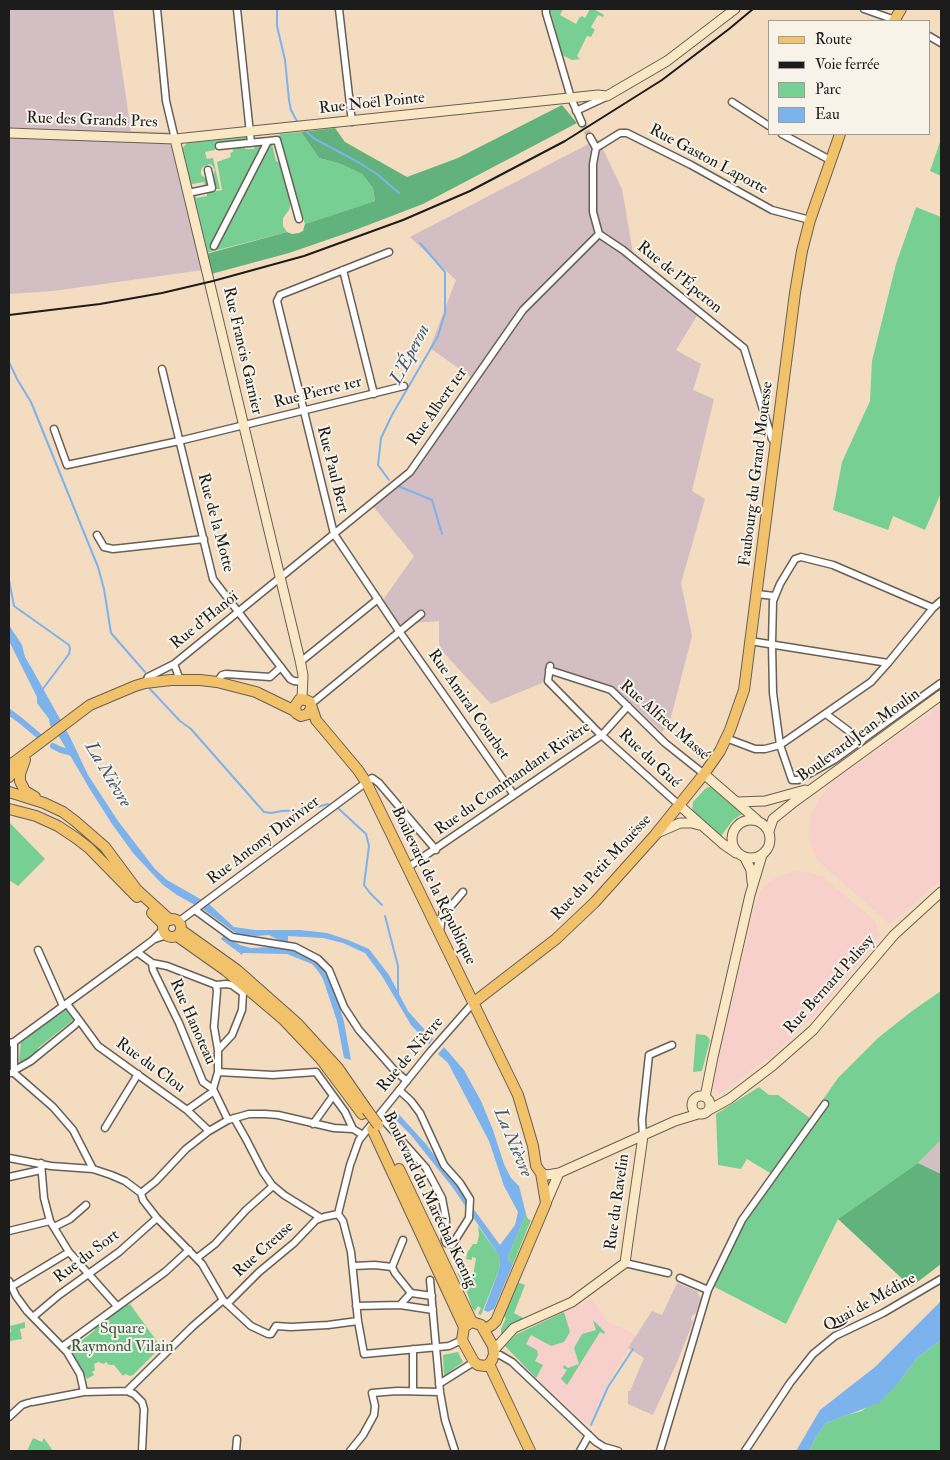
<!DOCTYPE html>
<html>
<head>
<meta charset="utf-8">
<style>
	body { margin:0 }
	#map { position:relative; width:950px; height:1460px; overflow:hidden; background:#f4dcc0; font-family:"IM FELL Double Pica",serif }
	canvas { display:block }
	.frame { position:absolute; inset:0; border:10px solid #1c1c1c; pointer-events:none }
	.legend { position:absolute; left:768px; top:20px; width:162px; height:115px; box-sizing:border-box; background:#f7f3e8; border:1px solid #9f9d96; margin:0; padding:6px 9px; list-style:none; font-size:15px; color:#1c1c1c }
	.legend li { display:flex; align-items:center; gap:10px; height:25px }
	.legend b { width:25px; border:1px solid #9f9d96 }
</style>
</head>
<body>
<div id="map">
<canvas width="950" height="1460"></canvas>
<div class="frame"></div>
<ul class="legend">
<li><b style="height:6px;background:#f2c26a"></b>Route</li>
<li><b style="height:6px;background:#1c1c1c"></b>Voie ferrée</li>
<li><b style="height:14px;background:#78cf94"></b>Parc</li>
<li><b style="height:14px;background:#7db3ec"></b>Eau</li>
</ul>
</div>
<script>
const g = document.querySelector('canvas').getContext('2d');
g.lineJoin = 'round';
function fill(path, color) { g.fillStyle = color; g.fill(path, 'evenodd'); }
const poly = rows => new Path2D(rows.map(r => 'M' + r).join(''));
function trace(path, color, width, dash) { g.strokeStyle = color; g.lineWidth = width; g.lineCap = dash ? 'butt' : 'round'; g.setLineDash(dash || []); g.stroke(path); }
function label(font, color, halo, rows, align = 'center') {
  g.font = font + ' "IM FELL Double Pica",serif'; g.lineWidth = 4; g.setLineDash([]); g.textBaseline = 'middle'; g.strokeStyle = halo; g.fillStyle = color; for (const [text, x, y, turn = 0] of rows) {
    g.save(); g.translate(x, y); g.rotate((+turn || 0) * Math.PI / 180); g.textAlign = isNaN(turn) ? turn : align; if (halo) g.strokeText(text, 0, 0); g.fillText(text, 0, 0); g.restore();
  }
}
fill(poly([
	[941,705,941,880,890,924,816,859,808,836,811,816,818,801,834,781],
	[796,871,809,872,823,877,875,921,879,936,876,942,815,1015,775,1053,720,1094,712,1087,754,908,761,890,772,880,781,875],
	[591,1298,608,1322,627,1330,636,1336,607,1385,588,1425,536,1378,505,1346,517,1334,564,1312,580,1305,581,1306]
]), '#f7d0cc');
fill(poly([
	[9,9,113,9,131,131,168,132,203,270,53,291,9,294],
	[598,139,622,189,635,265,698,314,676,350,701,364,693,390,714,399,692,491,705,499,681,583,692,636,670,721,662,732,613,686,553,667,542,683,491,704,444,653,439,644,439,621,399,624,383,600,414,556,373,506,405,480,475,380,430,348,456,280,410,237],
	[941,1140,941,1174,918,1163],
	[677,1283,697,1291,701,1299,696,1313,692,1316,691,1319,693,1322,678,1360,653,1415,628,1404,628,1391,630,1391,644,1358,628,1348,652,1311,662,1315]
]), '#d2bec3');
fill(poly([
	[550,9,563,9,560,15,576,24,579,18,582,16,585,18,590,9,594,9,604,15,603,17,598,15,591,27,595,30,591,37,587,36,577,56,580,59,572,60,562,55],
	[301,132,319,158,341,164,362,174,373,188,375,201,305,224,279,134],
	[246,137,247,140,215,144,215,150,205,152,207,159,213,158,220,189,214,189,212,179,215,170,212,165,209,164,203,167,201,170,201,175,207,179,209,186,205,187,204,182,192,184,193,189,191,189,181,150,187,143],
	[941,139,941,176,930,171],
	[263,142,211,248,216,251,269,146,272,144,276,161,280,163,291,202,289,210,283,218,283,226,287,232,206,253,192,196,195,195,196,198,207,196,207,193,222,190,217,162,231,157,230,153,233,152,232,146,245,145,245,149,254,149,255,144],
	[916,207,941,217,941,493,925,530,893,516,888,530,833,510,842,462,870,401,872,361,896,264],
	[708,787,711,787,742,814,733,820,721,836,692,811,693,802,705,789],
	[9,822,45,859,18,886,9,880],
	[941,991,941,1140,918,1163,838,1219,786,1324,713,1286,746,1218,775,1176,747,1159,741,1169,718,1165,716,1114,759,1087,769,1095,778,1095,810,1118,838,1078,878,1038,912,1011],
	[64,1008,73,1019,72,1021,38,1048,39,1051,22,1064,19,1061,21,1039],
	[696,1034,705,1035,708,1037,710,1040,702,1071,693,1072],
	[526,1214,528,1219,531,1220,513,1264,509,1261,508,1257],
	[478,1226,498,1254,500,1261,499,1270,481,1315,478,1314,481,1308,478,1306,475,1311,472,1308,466,1289,457,1273,473,1276,476,1258,472,1257,472,1260,466,1259,467,1253,473,1244,477,1244,479,1235],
	[515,1281,525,1285,514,1313,527,1320,501,1336,501,1329,506,1318,501,1315],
	[126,1304,128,1305,130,1304,161,1347,133,1375,130,1376,125,1374,123,1376,114,1365,109,1365,106,1362,104,1364,98,1362,94,1364,95,1370,92,1372,94,1375,87,1379,67,1348,68,1345,71,1342,80,1342,95,1330,94,1326],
	[564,1312,570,1332,564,1342,551,1346,531,1335,526,1344,537,1350,538,1355,535,1361,543,1365,536,1378,505,1346,517,1334],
	[593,1320,605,1332,604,1334,600,1332,567,1385,561,1379,567,1370,563,1368,564,1365,568,1368,579,1364,574,1348,582,1334,596,1330],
	[25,1322,25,1328,20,1329,22,1339,9,1341,9,1332,11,1332,10,1326],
	[941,1340,941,1451,809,1451,816,1437,826,1423,847,1415,862,1411,900,1381,917,1358],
	[458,1352,463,1362,444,1376,443,1355],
	[33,1438,42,1442,44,1438,53,1451,27,1451]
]), '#78cf94');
fill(poly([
	[562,105,577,123,423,204,350,232,289,253,211,274,206,254,287,232,292,234,299,233,303,231,305,224,375,201,373,188,362,174,341,164,319,158,301,132,335,128,345,142,407,177,458,158],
	[918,1163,941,1174,941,1264,911,1287,838,1219]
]), '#62b27e');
fill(poly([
	[9,625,22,645,25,657,31,667,70,737,88,775,118,821,155,869,167,880,209,904,234,927,255,930,300,930,327,933,348,940,369,949,389,975,408,1011,433,1039,429,1044,411,1025,382,976,365,953,343,943,323,938,288,936,288,942,282,942,269,935,255,936,237,934,204,910,177,895,163,885,133,853,112,824,91,791,58,735,50,725,49,719,37,703,37,697,9,641],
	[224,935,240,945,251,948,274,947,289,949,301,953,316,961,329,977,334,987,344,1022,351,1060,344,1058,337,1021,323,979,318,971,312,964,287,954,243,953,242,955,221,939],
	[444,1047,464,1070,481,1101,493,1130,504,1164,511,1178,519,1186,526,1214,508,1257,509,1261,513,1264,494,1309,488,1312,484,1310,499,1270,500,1261,498,1254,453,1188,411,1135,390,1114,394,1109,426,1144,500,1245,515,1225,518,1212,504,1186,489,1141,448,1063,438,1054],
	[941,1301,941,1340,917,1358,900,1381,879,1403,826,1423,816,1437,809,1451,796,1451,820,1410,875,1367]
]), '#7db3ec');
trace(poly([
	[277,9,277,26,285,60,289,100,291,110,298,123],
	[302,128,315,139,358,162,377,174,399,193],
	[9,362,17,379,31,402,98,567,104,589,111,633,145,672],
	[389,480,378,465,381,438,392,415,438,336,445,313,445,272,420,243],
	[398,486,432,500,442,534],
	[9,580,14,606,69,645,70,649,69,654,42,690],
	[150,689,180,721,191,729,264,812,271,813,282,811,306,810,328,804],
	[339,809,366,834,369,846,364,885,370,893,382,905],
	[385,916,398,966,398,995],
	[591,1425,608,1387,633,1349]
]), '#7db3ec', 2);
trace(poly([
	[9,712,20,720,39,736],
	[53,746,61,750,73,753]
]), '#7db3ec', 6);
trace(poly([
	[582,123,590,137]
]), '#c9b69f', 6, [6, 3]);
const street = poly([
	[157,9,166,101,175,139],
	[237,9,251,143],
	[339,9,352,122],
	[546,9,546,13,571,98,582,123],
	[864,9,898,21],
	[929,36,941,43],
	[732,102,769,126],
	[576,111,606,97],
	[782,134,830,160],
	[590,137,596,148],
	[219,146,268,141],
	[596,148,593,164,593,212,599,234,623,250,744,348,772,439,776,442],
	[596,148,620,133,627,133,691,165,772,210,810,220],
	[188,193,212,188,208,170],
	[214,246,268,141,277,140,299,219],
	[389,252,280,295,277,301,334,534,399,631,514,795],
	[343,270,374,394],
	[162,369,213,579,290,679,294,681,303,682],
	[54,429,67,465,179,441,404,386],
	[97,535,104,547,113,549,204,539],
	[757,594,774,596],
	[933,608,833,565,801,557,795,559,780,584,773,601,772,644,773,693,780,745,792,780,798,780,834,760,941,683],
	[750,641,888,663],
	[300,660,304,659,378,599],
	[174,664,180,680],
	[550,666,548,681,598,732,679,805],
	[549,670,611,690,665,743,704,774],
	[217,682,222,675,226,674,270,677,281,667],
	[145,683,148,677,174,664,410,472,523,310,599,234],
	[311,704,421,614],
	[826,714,862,741],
	[726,738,755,749,765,749,780,745,871,682,888,663,933,608,941,601],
	[407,868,602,735,628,706],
	[195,910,232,937,295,947,318,959,329,970,344,1007,359,1030,395,1071,407,1081],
	[178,922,372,778,379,783,436,850],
	[440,931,443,909,451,906,463,892],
	[155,939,167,935],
	[38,950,63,1006],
	[137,952,152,963,167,966,216,985,226,984,232,985,243,993,242,1010,232,1035,218,1050],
	[152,963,153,970,179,1023,203,1082,213,1089],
	[216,985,217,991,214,1027,218,1050,218,1072,213,1089,228,1120],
	[79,1020,98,1046,187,1110,209,1131],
	[9,1043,14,1042,137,952,153,940,164,928],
	[15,1070,31,1061,75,1025,79,1020,67,1004],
	[14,1072,14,1042],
	[218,1072,273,1075,316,1072,345,1112,353,1129,363,1135],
	[9,1073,14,1073,53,1107,73,1130,93,1169],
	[187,1110,214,1091],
	[379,1115,426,1168,442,1198,446,1219,445,1240,446,1243,452,1245,469,1218,470,1199,460,1183,444,1165,420,1113,411,1101,399,1090],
	[234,1118,246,1139,263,1172,272,1185,284,1195,321,1218],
	[313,1124,333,1096],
	[105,1128,138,1074],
	[643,1136,642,1120,649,1055,672,1045],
	[9,1158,51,1166,93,1169,111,1175,125,1181,141,1193],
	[41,1163,44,1198,50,1221,69,1252,117,1306],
	[9,1177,41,1170],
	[141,1193,143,1200,157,1218,202,1264,223,1300,251,1326,268,1334,271,1334,276,1326,291,1327,328,1325,358,1321],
	[141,1193,156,1181,186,1149,209,1131,228,1120,249,1114,265,1114,278,1115,334,1128,353,1129],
	[54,1227,70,1219,86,1205],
	[9,1231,50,1221],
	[197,1258,215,1244,246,1210,273,1186],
	[625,1263,668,1273],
	[353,1266,375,1265,392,1267],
	[392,1267,395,1273,411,1293],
	[392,1267,403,1240],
	[680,1278,708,1290],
	[430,1280,440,1392,445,1420,455,1451],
	[9,1281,16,1296,27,1311,67,1352,80,1374,84,1392],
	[11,1287,69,1252],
	[432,1296,411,1293,400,1305,433,1310],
	[227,1304,259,1272,294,1243,316,1220,324,1217,338,1214],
	[356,1306,400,1305],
	[33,1317,59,1295,119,1252,157,1218],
	[462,1340,449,1346,364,1354,358,1321,351,1252,343,1221,338,1214,350,1165,359,1140,430,1052,473,1003],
	[62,1347,165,1272,189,1250],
	[413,1349,413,1391],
	[494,1354,500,1355,512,1362,596,1442,604,1447,618,1451],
	[439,1384,474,1362],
	[127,1391,192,1327,223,1300],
	[32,1402,84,1392,127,1391,134,1394,142,1402,144,1409,142,1451],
	[9,1417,22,1405,28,1403],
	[236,1451,237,1439],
	[350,1451,363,1435,374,1415,375,1406,372,1393,397,1391,440,1392],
	[580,1451,589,1435],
	[660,1451,708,1290,742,1220,825,1104],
	[745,1451,790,1383,813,1354,835,1336,883,1313,941,1279]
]);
const secondary = poly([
	[9,133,175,139,598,95,607,96,667,61,735,9],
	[175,139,300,660,303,675,302,699],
	[704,774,757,820],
	[737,802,765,801,805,790],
	[679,805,723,844,736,853],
	'732 839a19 19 0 1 1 38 0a19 19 0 1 1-38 0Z',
	[769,831,773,819,794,802,941,695],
	[657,833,680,823,692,823,699,825],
	[745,858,751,870,752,882],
	'692 1105a9 9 0 1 1 18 0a9 9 0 1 1-18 0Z',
	[705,1097,713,1057,750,895,762,855],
	[709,1110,729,1099,771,1067,813,1030,894,935,941,892],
	[541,1173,547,1175,559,1173,675,1121,698,1114],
	[546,1203,559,1173],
	[494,1350,514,1328,572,1302,625,1263,643,1136]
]);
const primary = poly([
	[894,21,901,9],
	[311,708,308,714,301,716,296,713,295,706,300,699,306,700,310,702,316,720,358,770,366,782,518,1095,533,1146,536,1166,541,1173,546,1203,496,1321,492,1325,485,1329],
	[25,760,20,774,20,781,25,791,35,797],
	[9,766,90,705,135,686,145,683,171,680,200,680,217,682,256,692,295,711],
	[9,777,23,761],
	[9,792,44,803,63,812,75,821,105,847,137,890,170,920],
	[9,809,36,816,58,826,76,838,89,848,137,897],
	[152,913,164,925],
	'163 928a9 9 0 1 1 18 0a9 9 0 1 1-18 0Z',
	[181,930,237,970,298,1024,338,1068,367,1110],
	[177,936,225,970,284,1020,320,1058,362,1114],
	[473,1003,556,939,595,902,655,835,704,774,720,751,730,730,744,690,795,293,802,251,810,220,840,134],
	[372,1129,464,1327],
	[399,1169,472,1322],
	[472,1322,481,1325,493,1346,494,1354,492,1360,489,1364,485,1366,478,1365,474,1362,462,1340,464,1327,472,1322],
	[489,1364,530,1451]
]);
trace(street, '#685f55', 9);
trace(secondary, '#685f55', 11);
trace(primary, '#685f55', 12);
trace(street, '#fff', 6);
trace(secondary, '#fae7c3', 9);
trace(primary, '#f2c26a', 10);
trace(poly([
	[9,315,100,304,162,293,213,281,304,256,403,220,470,191,565,141,662,80,729,29,753,9]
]), '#1c1c1c', 2);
const primaryBridge = poly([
	[367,1110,378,1125]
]);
trace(primaryBridge, '#685f55', 12, []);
trace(primaryBridge, '#f2c26a', 10);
label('16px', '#1c1c1c', '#f7f3e8', [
	["Rue Noël Pointe",372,104,-6],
	["Rue des Grands Pres",92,121,2],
	["Rue Gaston Laporte",708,160,28],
	["Rue de l'Éperon",679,278,39],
	["Rue Francis Garnier",242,351,77],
	["Rue Pierre 1er",318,393,-14],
	["Rue Albert 1er",438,407,-55],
	["Rue Paul Bert",332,470,76],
	["Faubourg du Grand Mouesse",757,474,-83],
	["Rue de la Motte",215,523,75],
	["Rue d'Hanoï",205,621,-39],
	["Rue Amiral Courbet",468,705,55],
	["Rue Alfred Massé",664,721,41],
	["Boulevard Jean Moulin",859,736,-36],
	["Rue du Gué",649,759,43],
	["Rue du Commandant Rivière",513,779,-35],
	["Rue Antony Duvivier",264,841,-37],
	["Rue du Petit Mouësse",602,868,-47],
	["Boulevard de la République",433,886,64],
	["Rue Bernard Palissy",830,985,-48],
	["Rue Hanoteau",192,1022,66],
	["Rue de Nièvre",411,1055,-50],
	["Rue du Clou",150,1066,36],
	["Boulevard du Maréchal Kœnig",429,1200,64],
	["Rue du Ravelin",618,1202,-82],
	["Rue Creuse",264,1250,-42],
	["Rue du Sort",87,1257,-37],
	["Quai de Médine",870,1303,-29]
]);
label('16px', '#3c5b46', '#f7f3e8', [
	["Square",122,1330],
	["Raymond Vilain",122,1348]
]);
label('italic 18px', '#43586f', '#f7f3e8', [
	["L'Éperon",411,355,-62],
	["La Nièvre",107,775,59],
	["La Nièvre",512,1143,67]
]);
</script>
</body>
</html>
